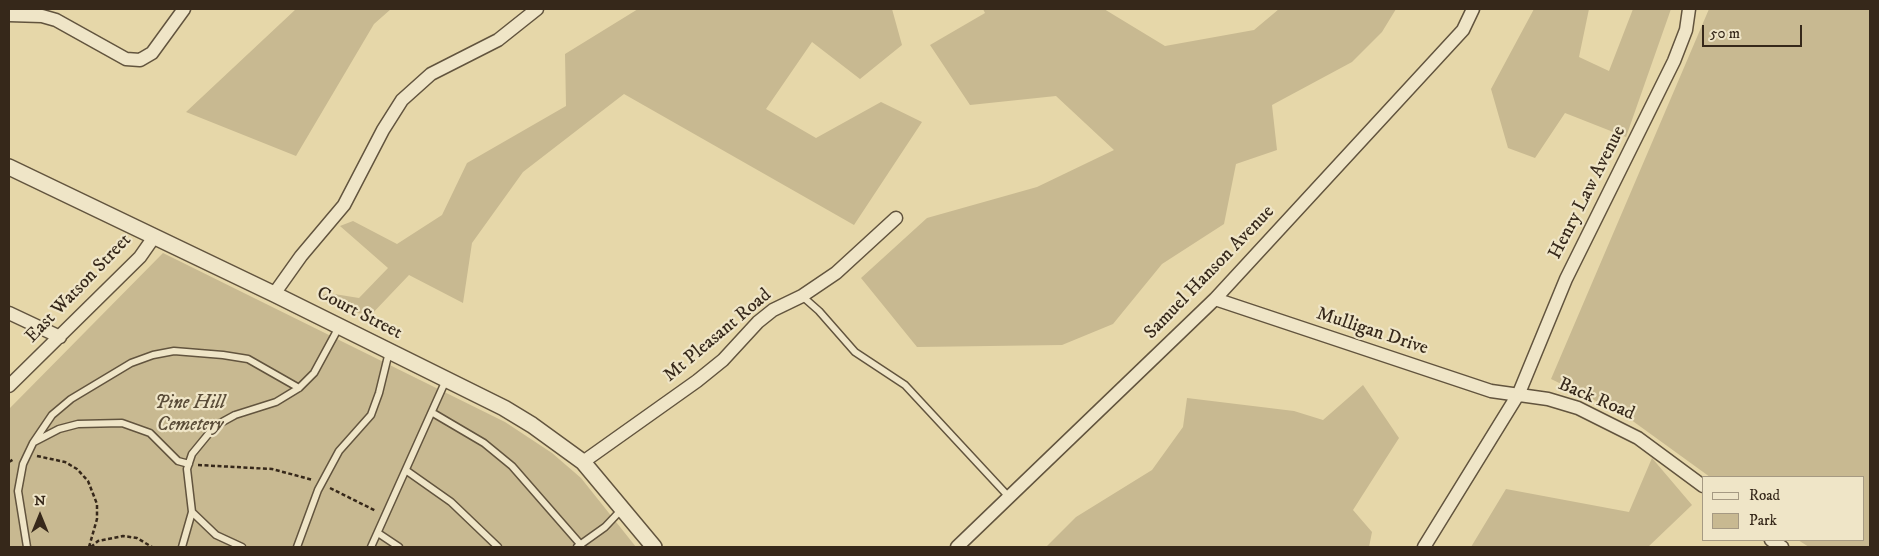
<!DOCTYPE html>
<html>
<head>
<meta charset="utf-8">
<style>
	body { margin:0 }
	#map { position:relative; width:1879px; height:556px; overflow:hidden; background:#e6d7a9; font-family:"IM FELL DW Pica",serif }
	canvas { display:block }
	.frame { position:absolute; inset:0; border:10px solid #36281a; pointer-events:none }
	.legend { position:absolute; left:1702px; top:476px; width:162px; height:65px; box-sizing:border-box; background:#efe5c7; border:1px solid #a59982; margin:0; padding:6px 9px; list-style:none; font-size:15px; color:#36281a }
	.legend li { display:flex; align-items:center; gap:10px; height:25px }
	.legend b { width:25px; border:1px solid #a59982 }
	.north { position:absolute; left:15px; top:491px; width:50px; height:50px; -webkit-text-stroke:4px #efe5c7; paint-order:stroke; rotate:0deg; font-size:14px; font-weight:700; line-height:20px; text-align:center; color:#36281a }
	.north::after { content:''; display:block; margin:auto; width:18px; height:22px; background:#36281a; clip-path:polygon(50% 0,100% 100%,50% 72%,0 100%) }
	.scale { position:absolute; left:1702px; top:25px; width:100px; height:22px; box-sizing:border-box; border:2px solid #36281a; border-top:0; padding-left:6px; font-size:15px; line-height:18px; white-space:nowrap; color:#36281a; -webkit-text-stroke:4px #efe5c7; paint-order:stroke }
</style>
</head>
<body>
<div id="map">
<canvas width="1879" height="556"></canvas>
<div class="frame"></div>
<ul class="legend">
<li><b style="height:6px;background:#efe5c7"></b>Road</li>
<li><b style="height:14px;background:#c8b991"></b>Park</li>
</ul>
<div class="north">N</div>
<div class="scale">50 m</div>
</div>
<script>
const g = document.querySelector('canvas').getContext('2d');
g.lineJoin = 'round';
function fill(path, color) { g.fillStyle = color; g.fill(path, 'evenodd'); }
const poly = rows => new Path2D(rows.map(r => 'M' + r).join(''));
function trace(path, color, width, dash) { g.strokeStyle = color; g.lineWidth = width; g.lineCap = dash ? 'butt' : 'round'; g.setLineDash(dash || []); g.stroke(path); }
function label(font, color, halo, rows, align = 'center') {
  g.font = font + ' "IM FELL DW Pica",serif'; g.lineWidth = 4.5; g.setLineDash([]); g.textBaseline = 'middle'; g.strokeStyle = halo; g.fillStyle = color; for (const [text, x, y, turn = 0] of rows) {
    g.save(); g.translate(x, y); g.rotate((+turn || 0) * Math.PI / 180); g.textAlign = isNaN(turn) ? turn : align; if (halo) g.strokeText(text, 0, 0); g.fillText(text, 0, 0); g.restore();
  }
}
fill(poly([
	[296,9,391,9,374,24,296,156,186,112],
	[638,9,892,9,902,45,860,79,812,42,766,109,816,138,881,102,922,122,854,225,624,94,523,172,472,243,463,303,409,275,369,317,318,297,328,293,359,298,388,268,340,226,353,221,397,244,442,215,467,163,566,106,565,54],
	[983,9,1104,9,1165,46,1254,30,1279,9,1396,9,1382,32,1352,62,1272,105,1277,150,1236,164,1224,224,1162,264,1113,324,1062,345,917,347,861,278,927,218,1037,187,1114,150,1056,96,970,105,930,45,985,13],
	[1534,9,1589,9,1579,57,1609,71,1633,9,1671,9,1626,137,1565,113,1535,158,1508,148,1491,89],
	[1709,9,1870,9,1870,547,1809,547,1798,540,1863,540,1863,477,1710,477,1623,414,1551,379],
	[163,253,505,422,552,453,581,478,636,547,9,547,9,409],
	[1363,385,1399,438,1353,510,1372,532,1369,547,1046,547,1076,517,1152,470,1183,427,1187,398,1294,411,1323,420],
	[1652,458,1692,505,1648,547,1471,547,1506,489,1629,512]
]), '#c8b991');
const service = poly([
	[802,296,819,311,855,352,905,385,1009,497],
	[433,413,484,443,512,466,581,545],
	[34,442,59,429,78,424,122,423,150,433,178,461,189,464],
	[407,471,451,502,498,547],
	[378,533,399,547],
	[27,547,18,491,23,464,33,443,52,415,71,399,131,363,153,355,174,351,223,355,248,359,299,388],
	[182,547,192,512],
	[242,547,216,535,192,512,187,469,192,454,215,426,235,415,276,402,299,388,314,373,339,327],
	[297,547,318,490,339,451,371,415,379,393,389,352],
	[371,547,446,380],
	[577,547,605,527,622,509]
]);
const minor = poly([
	[9,15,42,16,56,20,126,59,140,60,152,53,184,9],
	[274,294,301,256,344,205,383,130,402,100,431,74,498,40,537,9],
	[1215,299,1491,391,1548,399,1578,408,1638,438,1703,486],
	[9,313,60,337],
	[9,386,140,257,154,237],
	[583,462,697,381,723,360,758,322,773,310,802,296,836,273,896,218],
	[1771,540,1782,547],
	[957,547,1215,299,1463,30,1473,9],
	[1424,547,1519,393,1566,279,1674,61,1686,30,1689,9]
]);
const tertiary = poly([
	[9,167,274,294,504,408,532,425,583,462,654,547]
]);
trace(service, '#62543e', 9);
trace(minor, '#62543e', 15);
trace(tertiary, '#62543e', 18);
trace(poly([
	[37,456,65,462,77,469,88,481,97,504,97,519,89,547],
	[9,462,14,459],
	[198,465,272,469,313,480],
	[330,488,376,511],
	[91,547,98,541,123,536,137,538,152,547]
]), '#36281a', 2.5, [4, 2.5]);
trace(service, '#efe5c7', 6);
trace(minor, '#efe5c7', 12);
trace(tertiary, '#efe5c7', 15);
label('19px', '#36281a', '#efe5c7', [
	["Henry Law Avenue",1588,193,-63],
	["Samuel Hanson Avenue",1210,273,-46],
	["East Watson Street",79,289,-46],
	["Court Street",359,314,27],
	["Mulligan Drive",1372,332,18],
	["Mt Pleasant Road",718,336,-40],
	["Back Road",1596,400,23]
]);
label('italic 19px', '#5a4c38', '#efe5c7', [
	["Pine Hill",190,404],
	["Cemetery",190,426]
]);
</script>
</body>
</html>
